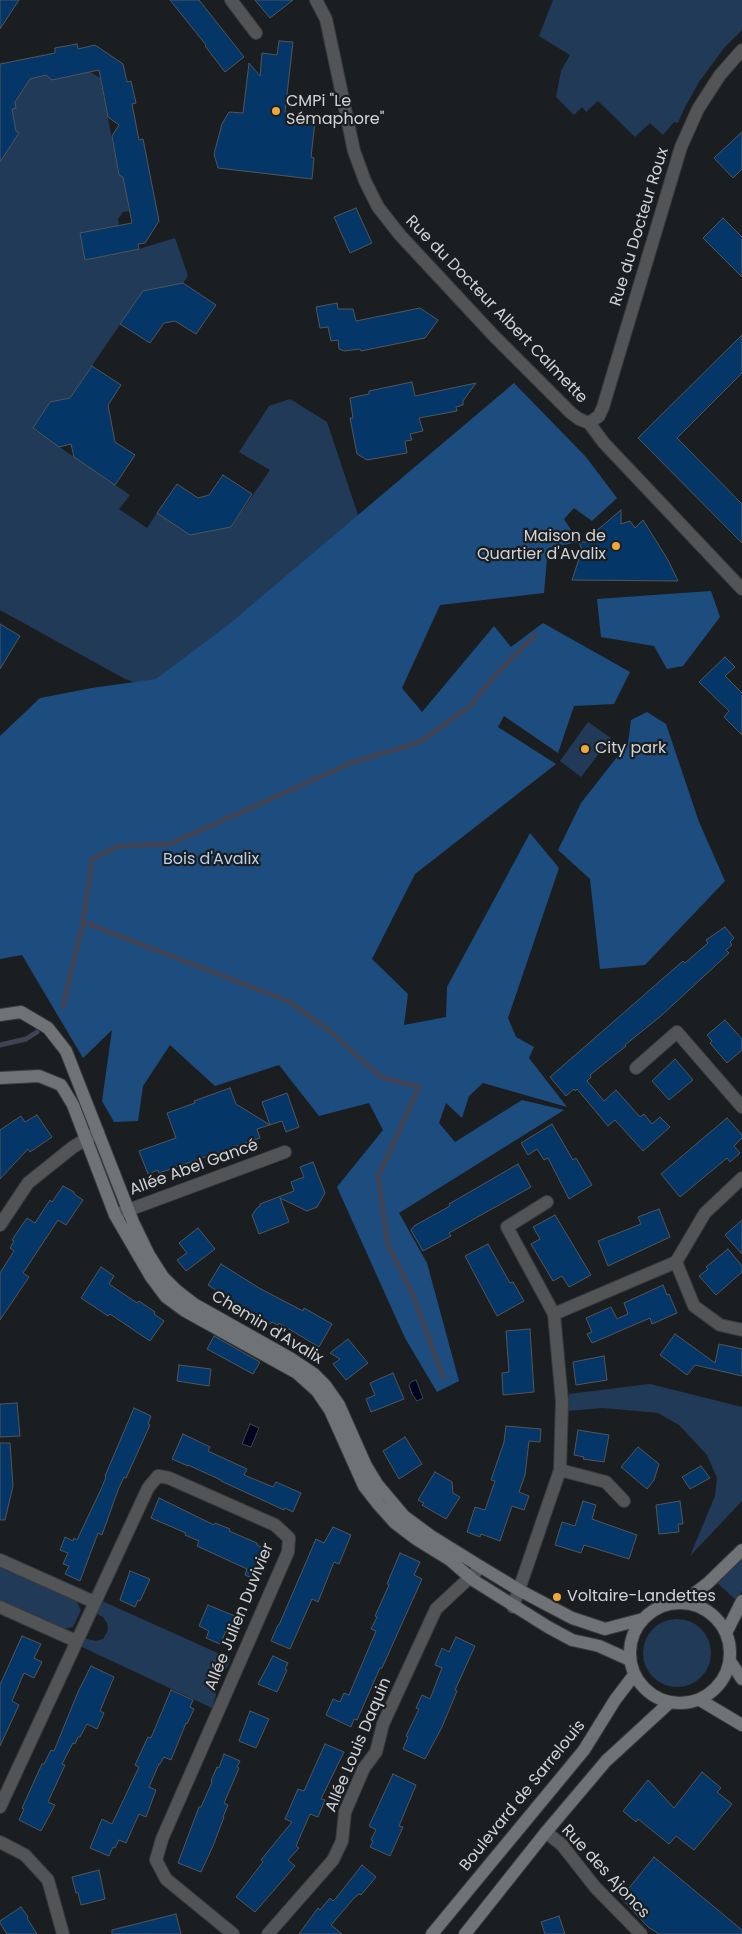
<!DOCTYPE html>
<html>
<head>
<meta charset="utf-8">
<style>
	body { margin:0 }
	canvas { display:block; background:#1b1e21 }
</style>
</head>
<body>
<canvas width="742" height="1934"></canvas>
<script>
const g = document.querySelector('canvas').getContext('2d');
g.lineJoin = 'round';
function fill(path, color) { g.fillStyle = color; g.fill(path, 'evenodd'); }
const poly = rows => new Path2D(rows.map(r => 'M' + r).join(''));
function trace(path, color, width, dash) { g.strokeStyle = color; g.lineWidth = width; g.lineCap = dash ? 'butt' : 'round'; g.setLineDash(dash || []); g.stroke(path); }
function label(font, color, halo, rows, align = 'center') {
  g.font = font + ' Poppins,sans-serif'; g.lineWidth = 4.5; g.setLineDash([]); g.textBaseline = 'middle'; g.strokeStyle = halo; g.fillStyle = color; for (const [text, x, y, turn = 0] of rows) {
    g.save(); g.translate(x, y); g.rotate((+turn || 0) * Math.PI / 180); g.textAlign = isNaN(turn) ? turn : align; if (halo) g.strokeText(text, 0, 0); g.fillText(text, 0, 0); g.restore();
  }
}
fill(poly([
	[553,0,742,0,742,30,724,48,699,82,683,111,678,123,674,122,663,135,650,123,635,137,598,101,586,112,582,107,574,115,556,97,561,71,570,55,539,36],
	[90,72,100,78,119,175,124,177,129,211,123,212,118,219,119,226,85,260,139,249,175,238,188,276,183,283,143,291,67,402,63,399,50,402,33,429,130,495,119,509,147,528,157,513,190,535,231,527,270,470,239,452,269,406,290,399,327,422,360,521,158,690,125,679,0,610,0,162,12,129,12,109,16,108,15,102,30,79,48,75,52,80],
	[588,722,611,738,581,777,560,761],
	[650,1384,742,1407,742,1501,690,1556,715,1496,717,1478,707,1455,679,1425,658,1413,603,1408,567,1411,569,1394],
	[742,1558,742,1591,736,1600,716,1582],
	[0,1566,76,1600,81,1610,73,1627,64,1629,0,1600],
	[102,1601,231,1659,227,1668,219,1671,213,1685,216,1695,212,1708,80,1646,84,1638,95,1641,103,1639,108,1630,107,1623,103,1617,95,1613],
	'643 1653a34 34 0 1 1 68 0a34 34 0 1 1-68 0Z'
]), '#203a58');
fill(poly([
	[514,383,586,457,617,498,592,521,574,508,564,519,579,542,548,548,544,593,440,605,402,688,422,712,494,626,511,647,543,623,630,672,614,704,574,706,558,753,504,716,498,727,556,764,415,874,372,959,408,994,404,1025,446,1017,447,987,530,833,559,868,508,1018,516,1037,534,1047,529,1058,567,1107,483,1083,469,1096,462,1118,446,1103,439,1123,455,1142,522,1100,564,1110,399,1213,427,1263,459,1381,437,1392,405,1338,337,1187,383,1130,369,1103,319,1116,279,1065,215,1086,170,1045,143,1086,138,1121,114,1122,102,1101,112,1030,83,1058,22,955,0,959,0,736,40,698,92,688,156,679,228,625],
	[711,591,720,617,683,666,667,669,654,646,601,637,597,599],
	[647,712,666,724,699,822,725,881,645,965,600,969,590,879,558,850,581,803,628,743,631,720]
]), '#1d4c7e');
const water = poly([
	[416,1380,423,1398,417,1401,412,1394,409,1385,411,1382,416,1380],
	[250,1424,259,1428,251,1447,242,1444,250,1424]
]);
fill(water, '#00051d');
trace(water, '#3f4354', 1);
trace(poly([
	[63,1007,83,922],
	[0,1045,26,1039,37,1032],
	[443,1377,413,1295,388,1245,378,1177,419,1087,381,1077,327,1029,288,1001,83,922,92,859,118,846,170,844,351,763,420,742,470,706,498,672,535,635]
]), '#3f4354', 5);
const building = poly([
	[0,0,19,0,0,29,0,0],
	[170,0,199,0,244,57,225,72,205,46,206,45,170,0],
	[255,0,293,0,270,18,255,0],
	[279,41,293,42,285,112,293,113,292,119,315,122,311,157,314,158,312,179,218,168,214,154,222,124,229,112,243,113,249,63,260,76,262,53,277,55,279,41],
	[77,44,78,49,95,45,123,64,127,82,131,81,136,103,132,104,139,140,143,139,159,221,145,243,138,244,139,249,85,260,80,233,132,223,123,177,119,175,112,136,119,125,108,117,99,70,52,80,46,75,30,79,15,102,16,108,12,109,16,131,19,133,0,162,0,64,55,53,55,48,77,44],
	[742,132,742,169,733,178,714,158,742,132],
	[356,208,372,243,350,253,334,217,356,208],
	[723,218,742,237,742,277,703,238,723,218],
	[183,283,216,305,196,334,175,321,164,323,150,343,120,324,143,291,183,283],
	[337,303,338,309,353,309,356,321,420,308,438,320,425,338,361,351,360,349,344,351,339,349,338,340,331,341,328,327,320,328,316,307,337,303],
	[742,335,742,373,677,438,742,504,742,543,638,438,742,335],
	[92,366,121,385,108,405,115,442,135,455,115,485,74,457,71,444,59,447,33,428,50,402,70,398,92,366],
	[412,382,415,396,476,383,463,401,463,405,456,407,457,411,419,418,423,431,410,434,412,440,405,441,407,453,367,460,357,454,350,418,353,418,350,398,369,394,369,391,412,382],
	[223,475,252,494,231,527,190,535,157,513,177,484,198,498,209,495,223,475],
	[621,510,621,524,630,521,635,528,643,520,668,560,678,581,572,580,582,550,579,542,587,542,595,532,621,510],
	[0,624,20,636,0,669,0,624],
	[725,657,735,667,725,676,742,693,742,735,724,717,729,711,699,682,725,657],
	[725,927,734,938,730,942,732,945,726,950,729,953,662,1015,625,1045,626,1046,590,1075,591,1077,587,1081,604,1101,616,1090,640,1117,644,1114,652,1124,660,1117,670,1127,643,1151,615,1120,608,1126,577,1089,575,1091,574,1089,566,1096,550,1077,683,961,685,963,708,943,706,940,725,927],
	[725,1020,742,1039,742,1050,727,1063,710,1043,712,1041,707,1035,725,1020],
	[675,1059,693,1080,669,1100,652,1081,675,1059],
	[230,1088,236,1104,270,1125,262,1102,287,1093,299,1127,286,1132,282,1121,257,1129,260,1138,159,1173,158,1170,148,1174,139,1151,176,1138,167,1113,195,1103,194,1101,230,1088],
	[37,1115,52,1137,30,1152,28,1149,0,1179,0,1130,21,1116,25,1122,37,1115],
	[727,1118,742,1135,742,1138,734,1146,740,1153,730,1162,727,1158,680,1197,661,1174,727,1118],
	[552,1124,573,1160,576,1158,592,1185,569,1199,548,1158,544,1160,537,1149,528,1155,521,1143,552,1124],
	[313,1162,325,1193,317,1207,307,1211,280,1198,289,1222,259,1234,252,1215,257,1208,260,1206,260,1204,294,1191,291,1182,304,1177,300,1167,313,1162],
	[518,1164,531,1187,449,1233,451,1236,423,1251,411,1230,414,1226,450,1206,449,1204,518,1164],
	[63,1186,74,1192,74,1194,83,1200,66,1225,58,1220,23,1273,29,1277,0,1320,0,1273,14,1251,10,1248,14,1241,12,1240,27,1218,35,1223,50,1200,52,1202,63,1186],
	[659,1209,670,1237,608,1266,598,1241,641,1224,638,1217,659,1209],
	[555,1215,591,1275,569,1287,562,1276,553,1281,531,1244,540,1239,533,1227,555,1215],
	[742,1220,742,1254,725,1235,742,1220],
	[198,1228,215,1249,186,1271,177,1260,187,1253,179,1243,198,1228],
	[488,1244,510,1283,513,1282,524,1301,497,1316,465,1256,488,1244],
	[728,1249,742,1266,742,1272,716,1295,699,1276,708,1269,706,1267,728,1249],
	[221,1264,259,1288,303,1311,304,1308,332,1324,319,1347,279,1323,278,1325,272,1322,270,1324,216,1293,217,1291,208,1285,221,1264],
	[101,1267,114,1276,109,1284,137,1303,139,1301,155,1312,154,1314,164,1321,150,1341,110,1314,108,1316,81,1298,101,1267],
	[663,1285,667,1295,669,1294,677,1313,652,1324,650,1318,592,1343,587,1334,592,1332,586,1318,611,1307,617,1319,628,1314,624,1303,663,1285],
	[530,1329,534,1392,503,1395,502,1373,509,1372,506,1331,530,1329],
	[675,1334,715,1363,719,1344,742,1349,742,1376,695,1365,687,1375,660,1355,675,1334],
	[214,1336,260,1362,253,1374,207,1349,214,1336],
	[348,1339,368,1363,346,1380,333,1364,340,1359,330,1353,348,1339],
	[604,1356,607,1380,576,1385,573,1362,604,1356],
	[179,1365,211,1369,209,1386,177,1381,179,1365],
	[393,1373,404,1399,371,1412,366,1399,375,1395,370,1383,393,1373],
	[17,1403,20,1436,0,1437,0,1404,17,1403],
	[134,1408,151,1416,148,1424,150,1425,126,1478,124,1477,118,1490,102,1535,98,1533,80,1581,65,1574,69,1566,63,1564,68,1553,60,1550,65,1537,73,1541,74,1538,77,1540,102,1487,106,1477,105,1476,134,1408],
	[506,1426,541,1429,540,1442,529,1441,525,1475,519,1492,529,1496,524,1510,512,1506,500,1541,481,1534,480,1537,467,1532,475,1507,485,1510,495,1481,491,1480,504,1442,506,1426],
	[578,1430,609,1435,604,1462,583,1459,584,1457,574,1455,578,1430],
	[183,1434,210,1447,208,1451,247,1469,244,1475,273,1487,276,1482,301,1493,293,1512,285,1508,284,1510,221,1481,221,1480,188,1465,188,1466,172,1459,183,1434],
	[405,1437,422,1464,399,1479,383,1451,405,1437],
	[0,1443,10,1443,13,1486,5,1520,0,1520,0,1443],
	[638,1447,659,1464,654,1480,647,1489,621,1467,638,1447],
	[701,1466,710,1478,690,1489,682,1477,701,1466],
	[435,1472,452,1482,453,1493,460,1497,446,1519,422,1505,424,1503,418,1500,435,1472],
	[159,1498,214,1525,215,1523,230,1529,229,1531,257,1543,257,1545,269,1551,256,1580,245,1575,247,1569,197,1546,199,1541,185,1535,186,1533,151,1518,159,1498],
	[583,1501,596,1505,592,1519,637,1535,629,1559,584,1545,581,1553,555,1545,562,1522,575,1526,583,1501],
	[680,1501,683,1524,678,1524,679,1532,659,1534,656,1505,680,1501],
	[333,1527,351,1535,339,1564,334,1562,318,1602,312,1599,290,1649,271,1641,278,1625,279,1625,316,1539,324,1543,333,1527],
	[400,1553,420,1562,414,1575,422,1579,382,1668,380,1668,357,1720,354,1719,351,1727,326,1715,333,1699,340,1702,344,1693,349,1695,376,1631,371,1629,377,1617,375,1616,389,1585,387,1584,400,1553],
	[130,1571,150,1579,140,1601,138,1600,135,1607,120,1600,130,1571],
	[208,1605,235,1616,228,1632,226,1631,220,1644,206,1638,209,1631,199,1626,208,1605],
	[22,1636,41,1644,34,1658,42,1662,34,1678,24,1673,12,1701,19,1705,0,1746,0,1685,22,1636],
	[456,1637,475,1646,455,1690,457,1691,442,1727,425,1759,403,1749,408,1737,406,1736,419,1709,416,1708,422,1695,430,1699,442,1668,435,1665,442,1648,449,1652,456,1637],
	[273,1656,288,1663,285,1669,287,1670,277,1692,258,1684,273,1656],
	[91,1666,114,1677,100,1711,104,1713,97,1729,87,1724,80,1737,78,1737,75,1744,73,1743,62,1764,65,1765,48,1802,55,1805,41,1831,19,1820,24,1809,22,1808,42,1764,44,1764,51,1750,54,1751,78,1692,91,1666],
	[171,1690,193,1700,190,1707,194,1709,187,1724,186,1723,171,1760,164,1757,160,1764,159,1764,149,1787,156,1790,146,1817,139,1814,126,1843,119,1840,115,1848,113,1847,109,1856,90,1848,102,1819,112,1824,139,1767,135,1765,148,1737,151,1738,171,1690],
	[250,1711,269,1719,256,1748,239,1741,250,1711],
	[325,1744,344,1752,321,1799,325,1800,318,1817,310,1814,296,1846,299,1848,288,1860,295,1866,255,1912,236,1897,263,1862,261,1860,292,1822,285,1819,298,1789,304,1791,325,1744],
	[224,1754,240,1761,237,1767,239,1768,224,1803,228,1805,223,1817,224,1817,213,1846,201,1872,178,1863,199,1807,201,1807,212,1782,211,1781,217,1767,219,1768,224,1754],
	[702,1772,721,1788,717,1792,732,1804,694,1850,676,1836,669,1844,638,1819,636,1822,623,1811,648,1780,674,1808,702,1772],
	[393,1774,416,1785,399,1826,403,1827,390,1856,370,1847,373,1841,371,1840,376,1830,369,1826,393,1774],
	[654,1857,742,1930,742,1934,659,1934,648,1927,621,1898,654,1857],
	[362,1865,376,1877,361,1895,359,1894,354,1898,331,1925,342,1934,299,1934,318,1908,320,1910,330,1898,333,1901,337,1897,362,1865],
	[99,1870,105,1899,81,1905,78,1893,76,1893,72,1877,99,1870],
	[21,1907,28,1917,27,1918,37,1934,7,1934,0,1923,0,1921,21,1907],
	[176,1914,181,1934,112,1934,112,1930,176,1914],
	[559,1916,565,1934,545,1934,541,1922,559,1916]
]);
fill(building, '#043768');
trace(building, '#525559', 1);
const street = poly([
	[231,0,256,33],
	[316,0,326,19,354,151,365,181,378,207,400,235,494,336,571,413,579,419,589,423,604,443,742,589],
	[589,423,599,416,603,407,681,147,698,109,720,75,742,50],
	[636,1068,677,1032,742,1107],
	[547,1202,507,1227,554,1314],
	[115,1215,285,1152],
	[0,1225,28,1183,73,1147,98,1132],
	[676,1262,694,1306,720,1325,742,1330],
	[560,1470,606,1482,624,1501],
	[0,1560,94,1602],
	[0,1607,76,1641],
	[513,1607,560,1470,562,1401,554,1314,676,1262,705,1213,742,1178],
	[0,1807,148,1488,158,1476,169,1478,275,1525,289,1538,288,1552,162,1839,156,1860,166,1879,233,1934],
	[546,1832,562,1845,595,1887,641,1934],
	[0,1842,25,1855,48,1880,63,1934],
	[268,1934,333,1860,342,1841,345,1812,364,1768,376,1752,383,1724,436,1609,481,1567]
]);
const secondary = poly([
	[0,1015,21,1012,48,1028,66,1051,133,1222,149,1255,163,1277,176,1290,194,1304,290,1358,314,1374,325,1385,339,1405,366,1466,377,1484,404,1516,431,1536,481,1567,519,1590,572,1618,605,1629,643,1619],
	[0,1078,39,1076,61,1085,73,1105,115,1215,151,1277,166,1297,185,1311,297,1373,317,1391,330,1410,364,1486,378,1504,395,1523,416,1539,450,1560,473,1580,548,1627,572,1640,599,1646,630,1660],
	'630 1653a50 50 0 1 1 100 0a50 50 0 1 1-100 0Z',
	[682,1603,708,1583,742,1550],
	[726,1633,742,1601],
	[730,1661,742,1679],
	[700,1700,742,1725],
	[432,1934,584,1750,615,1700,634,1675],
	[465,1934,546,1832,606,1761,669,1703]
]);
trace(street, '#383b3e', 14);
trace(secondary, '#383b3e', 14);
trace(street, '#535456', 12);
trace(secondary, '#707375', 12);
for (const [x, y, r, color] of [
	[276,111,5,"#efa73d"],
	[616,546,5,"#efa73d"],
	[585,749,5,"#efa73d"],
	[557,1597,5,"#efa73d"]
]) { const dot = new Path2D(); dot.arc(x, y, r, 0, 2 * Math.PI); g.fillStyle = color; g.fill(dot); trace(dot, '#1b1e21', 2); }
label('16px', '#d1d3d5', '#1b1e21', [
	["CMPi \"Le",286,102],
	["Sémaphore\"",286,120],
	["Maison de",606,537,"right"],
	["Quartier d'Avalix",606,555,"right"],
	["City park",595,749],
	["Voltaire-Landettes",567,1597]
], 'left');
label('16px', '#d1d3d5', '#1b1e21', [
	["Rue du Docteur Roux",640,227,-73],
	["Rue du Docteur Albert Calmette",496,310,46],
	["Allée Abel Gancé",194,1168,-20],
	["Chemin d'Avalix",267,1328,31],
	["Allée Julien Duvivier",240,1617,-68],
	["Allée Louis Daquin",359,1745,-67],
	["Boulevard de Sarrelouis",523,1796,-51],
	["Rue des Ajoncs",605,1872,47]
]);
label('16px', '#b6d0ef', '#1b1e21', [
	["Bois d'Avalix",211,860]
]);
</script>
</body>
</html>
